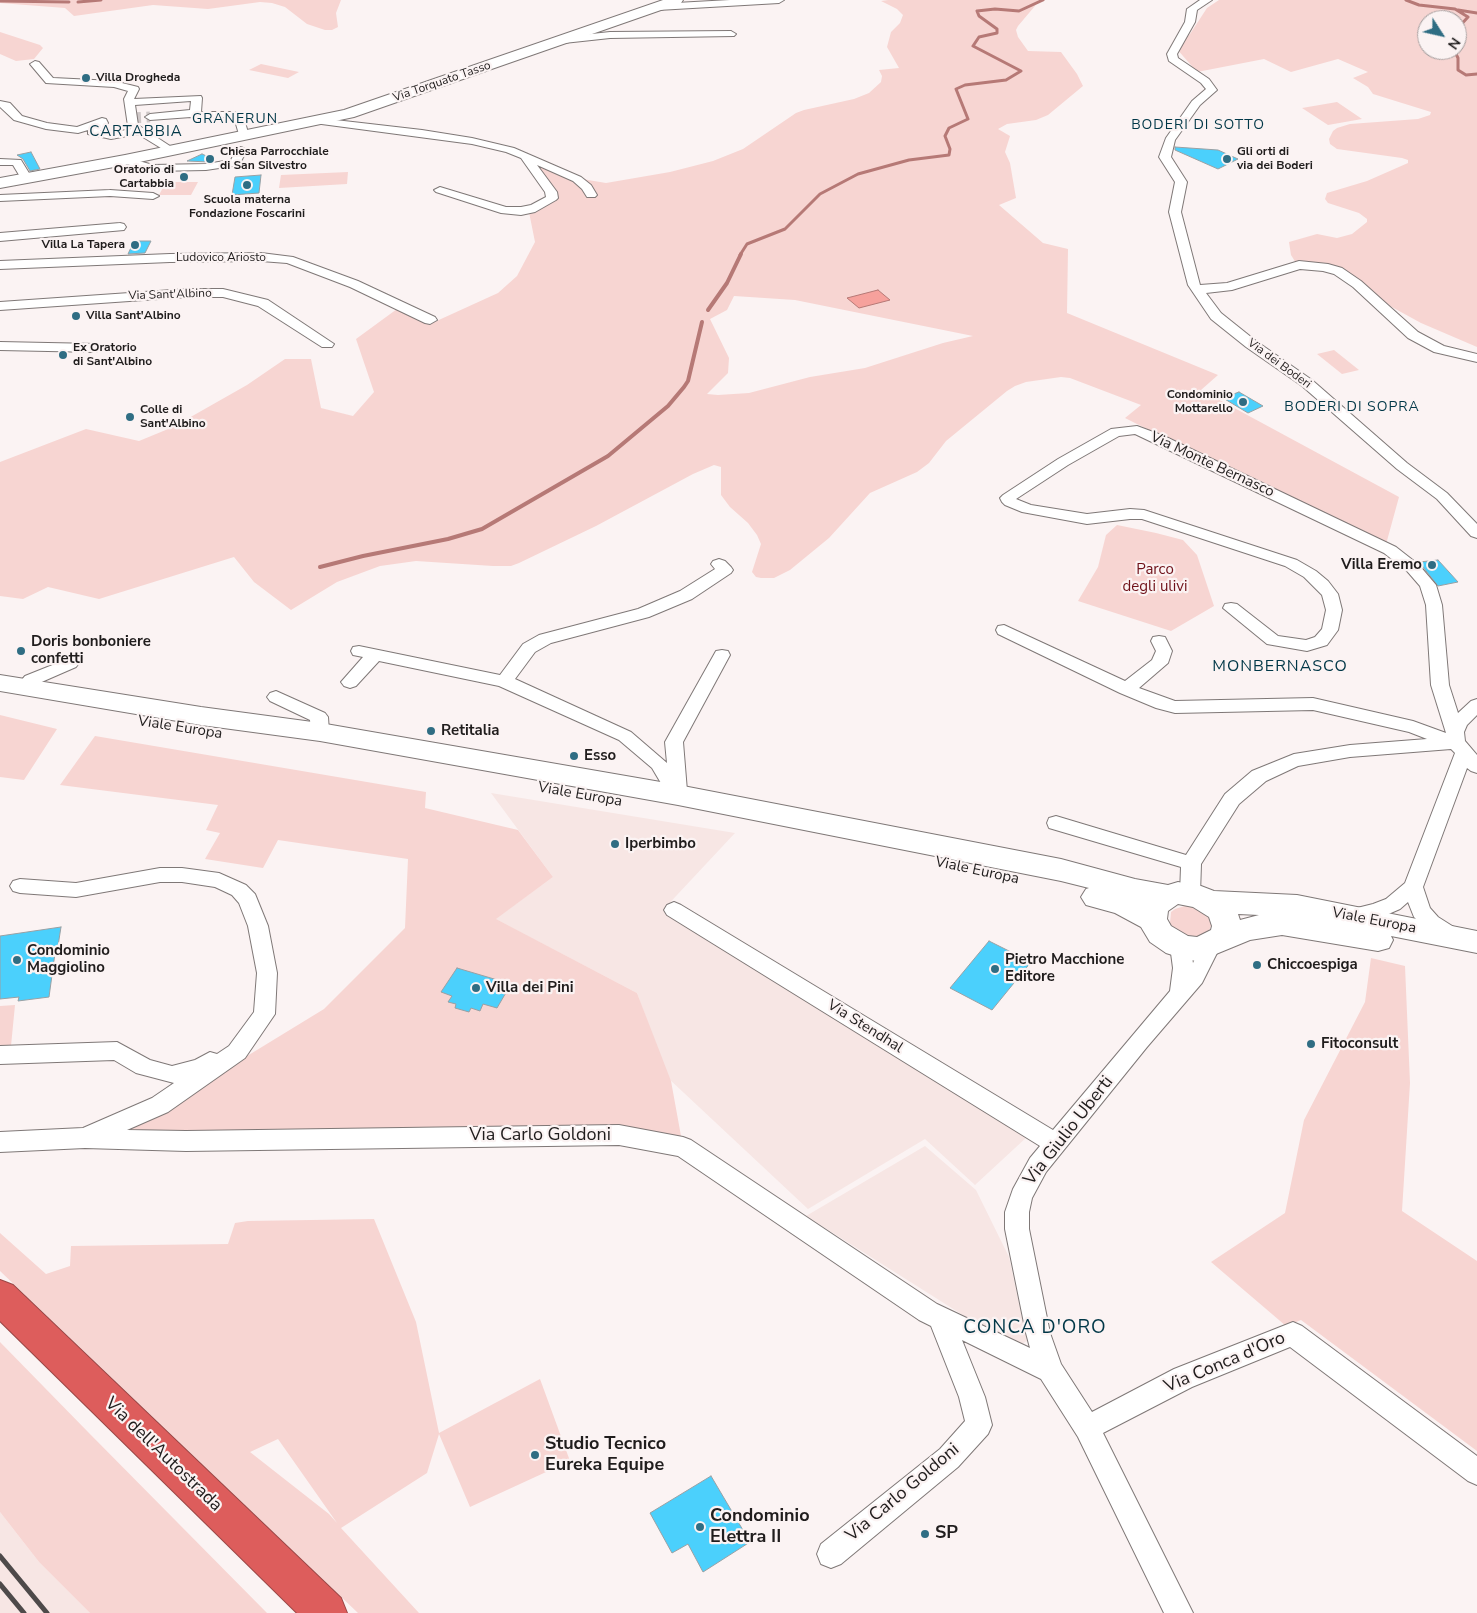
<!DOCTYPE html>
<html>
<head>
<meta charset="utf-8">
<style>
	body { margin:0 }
	#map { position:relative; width:1477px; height:1613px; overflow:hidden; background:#fbf3f3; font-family:"Nunito Sans",sans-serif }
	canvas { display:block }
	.north { position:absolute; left:1417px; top:10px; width:50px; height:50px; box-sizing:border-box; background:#fbf3f3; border:1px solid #a39d9d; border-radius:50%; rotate:125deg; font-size:14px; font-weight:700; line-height:20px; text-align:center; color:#201d1d }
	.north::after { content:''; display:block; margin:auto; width:18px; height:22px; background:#2f6d83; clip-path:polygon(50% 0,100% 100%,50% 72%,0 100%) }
</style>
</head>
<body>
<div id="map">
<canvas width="1477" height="1613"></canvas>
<div class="north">N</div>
</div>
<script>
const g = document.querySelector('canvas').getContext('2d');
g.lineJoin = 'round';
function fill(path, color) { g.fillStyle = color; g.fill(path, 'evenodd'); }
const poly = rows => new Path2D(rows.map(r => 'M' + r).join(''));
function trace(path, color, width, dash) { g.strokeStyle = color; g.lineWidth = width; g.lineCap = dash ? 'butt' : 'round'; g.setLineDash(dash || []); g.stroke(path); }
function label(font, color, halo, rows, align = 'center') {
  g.font = font + ' "Nunito Sans",sans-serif'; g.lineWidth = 4.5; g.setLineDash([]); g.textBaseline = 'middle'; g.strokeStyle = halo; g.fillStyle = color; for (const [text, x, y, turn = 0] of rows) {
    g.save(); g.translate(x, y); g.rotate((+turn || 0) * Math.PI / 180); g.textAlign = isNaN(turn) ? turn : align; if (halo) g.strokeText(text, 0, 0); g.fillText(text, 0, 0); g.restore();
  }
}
fill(poly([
	[491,793,735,833,663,910,1028,1136,975,1185,925,1139,808,1209,668,1078,637,993,495,919,553,877],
	[925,1146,976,1190,1009,1257,1027,1341,1015,1348,806,1216],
	[0,1512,39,1562,90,1613,0,1613]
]), '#f7e6e4');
fill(poly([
	[0,0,341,0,336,13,338,27,332,30,325,30,307,24,285,7,272,3,260,2,208,9,153,5,74,16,65,8,0,3],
	[888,0,1040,0,1018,26,1016,30,1018,37,1028,51,1061,52,1077,74,1083,86,1048,115,1036,120,1007,124,998,129,1010,136,1005,152,1010,163,1016,198,999,205,1043,243,1068,249,1067,313,1218,375,1201,390,1399,497,1385,548,1125,418,1141,405,1070,378,1061,377,1026,382,1015,386,1007,391,946,441,929,463,917,472,870,493,829,538,790,570,774,578,761,578,756,577,752,572,761,544,757,535,748,523,730,507,721,495,721,467,714,465,693,474,596,526,519,563,511,566,493,566,416,561,380,566,337,582,291,610,254,582,234,557,99,599,48,587,23,599,0,596,0,462,86,429,139,441,173,427,247,385,285,359,311,359,321,408,353,416,374,392,356,339,397,309,430,324,498,293,517,276,535,242,529,212,550,204,556,198,556,190,538,166,541,165,588,180,606,183,670,172,713,161,743,149,796,113,804,110,854,99,869,93,881,82,882,76,879,70,899,68,887,47,891,32,900,23,903,15,897,9,881,1],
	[734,296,795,300,973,336,943,343,865,368,810,377,749,393,718,395,707,394,728,373,729,358,710,319,727,310],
	[1219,0,1477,0,1477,347,1421,323,1390,306,1356,278,1338,269,1296,263,1291,255,1289,242,1317,234,1337,238,1352,234,1367,222,1367,219,1359,213,1328,203,1325,199,1327,193,1367,181,1408,163,1408,160,1402,158,1337,149,1330,144,1329,139,1333,131,1337,128,1350,124,1418,119,1430,115,1431,112,1373,94,1368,87,1353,78,1368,72,1338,59,1291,72,1264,59,1197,72,1176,48,1190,34,1207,8],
	[1427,20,1457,20,1457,50,1427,50],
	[0,32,40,45,43,48,34,59,16,61,0,54],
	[261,64,299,72,288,78,249,70],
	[1337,102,1362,119,1328,125,1302,108],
	[348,172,347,184,279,188,281,175],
	[166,182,198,182,191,195,159,195],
	[1334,350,1359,370,1342,374,1317,354],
	[1117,525,1156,533,1183,540,1197,555,1214,606,1171,631,1078,601,1098,567,1106,535],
	[0,715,57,729,24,780,0,777],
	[95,736,426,792,425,808,518,830,553,877,496,919,637,993,671,1081,683,1147,113,1138,324,1009,405,928,408,859,278,840,263,868,205,859,220,833,206,830,218,805,60,785],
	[1188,905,1195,907,1207,914,1212,923,1209,931,1200,937,1193,937,1185,936,1173,928,1170,923,1171,912,1175,909],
	[1371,958,1405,966,1410,1083,1402,1211,1477,1261,1477,1451,1301,1320,1286,1326,1211,1262,1285,1213,1304,1120,1365,1002],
	[15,1005,11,1046,0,1046,0,1006],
	[374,1219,416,1322,439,1433,540,1379,570,1461,470,1507,439,1434,427,1473,341,1528,419,1613,358,1613,0,1271,0,1233,46,1274,70,1266,71,1246,228,1244,235,1223,248,1221],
	[278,1439,337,1523,329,1514,250,1452],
	[0,1342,88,1432,267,1613,90,1613,39,1562,0,1512]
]), '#f7d5d2');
const water = poly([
	[878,290,890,300,859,308,847,298,878,290]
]);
fill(water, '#f6a19c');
trace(water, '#b67976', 1);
trace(poly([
	[1406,0,1419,5,1455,9,1468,17,1457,29],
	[0,1,69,2],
	[78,2,101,0],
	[1458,10,1477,13],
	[1454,50,1458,58,1458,70,1466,75,1477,74],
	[740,255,747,244,785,229,820,194,858,174,909,160,949,155,950,149,945,136,949,128,968,119,956,89,965,85,1006,80,1021,71,973,46,979,37,997,33,997,29,979,16,977,11,995,9,1019,11,1043,0]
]), '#b67976', 3);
trace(poly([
	[708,310,727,283,741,254],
	[320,567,363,556,448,539,482,529,608,456,668,406,684,387,688,381,702,322]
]), '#b67976', 4);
const building = poly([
	[1175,147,1218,150,1238,159,1218,169,1175,150,1175,147],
	[31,152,40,169,30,171,23,159,17,155,31,152],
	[202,154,211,158,209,162,187,161,202,154],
	[261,175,259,193,232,195,235,177,261,175],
	[134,241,151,241,145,253,128,254,134,241],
	[1239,392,1263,406,1248,413,1223,398,1239,392],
	[1438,560,1449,572,1458,582,1438,586,1419,562,1438,560],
	[61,927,58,946,56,946,49,997,18,1001,19,997,0,999,0,936,61,927],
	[989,941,1031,962,992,1010,950,988,989,941],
	[457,968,511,984,497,1008,483,1004,480,1011,471,1008,469,1012,455,1008,456,1004,448,1002,452,996,441,992,457,968],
	[711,1476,750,1542,703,1572,688,1544,672,1553,650,1513,711,1476]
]);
fill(building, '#4bd0fc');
trace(building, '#9aa0a3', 1);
trace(poly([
	[130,118,150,117]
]), '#cfc8c8', 11, [11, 5.5]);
const street = poly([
	[730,0,784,0,779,3,658,10,653,7,658,4,730,0],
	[1200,0,1212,0,1197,10,1195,22,1177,54,1178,58,1209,79,1217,90,1200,105,1175,140,1171,157,1187,182,1181,212,1200,285,1227,283,1299,261,1328,264,1342,268,1361,281,1418,332,1444,346,1477,354,1477,362,1434,352,1408,338,1353,287,1334,274,1323,271,1300,269,1232,290,1206,293,1221,313,1256,341,1312,380,1407,463,1447,493,1477,524,1477,538,1471,536,1437,499,1397,469,1302,386,1246,347,1211,319,1188,285,1169,212,1175,182,1159,157,1166,138,1192,101,1206,89,1201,83,1169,61,1167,54,1185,22,1187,9,1200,0],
	[731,31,736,34,734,36,610,38,564,43,559,40,564,37,610,32,731,31],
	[35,61,39,62,53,78,114,81,138,87,139,89,134,99,201,96,202,98,201,112,242,112,249,136,248,138,240,138,234,117,195,118,191,117,150,120,145,117,150,114,190,110,191,101,135,105,138,125,173,148,175,150,169,153,138,134,111,139,88,134,88,130,78,133,46,129,14,120,0,107,0,101,10,103,22,116,47,123,77,127,102,118,106,119,108,123,100,131,111,133,131,129,128,126,124,99,128,91,114,87,46,83,30,64,35,61],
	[318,118,422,130,472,138,514,148,581,177,591,185,597,195,595,197,587,197,582,189,573,181,537,165,557,192,558,198,556,200,535,212,521,215,501,213,436,192,434,190,440,187,506,207,521,207,531,205,546,197,545,192,521,158,506,152,472,144,314,123,313,121,314,119,318,118],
	[241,147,247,150,239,165,206,170,153,171,134,167,119,160,125,157,153,165,206,164,231,160,237,148,241,147],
	[0,159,21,160,32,178,26,181,22,180,13,165,0,165,0,159],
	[110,190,153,193,159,196,153,199,110,196,0,201,0,195,110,190],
	[120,223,124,224,126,227,124,230,0,241,0,233,120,223],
	[261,253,293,257,358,281,435,317,437,320,430,324,425,323,350,287,287,263,261,261,170,262,0,269,0,261,170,254,261,253],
	[187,289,223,289,268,300,334,344,332,347,322,347,258,306,223,297,187,297,0,310,0,302,187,289],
	[0,342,96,344,103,348,96,352,0,350,0,342],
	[1137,426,1164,436,1396,547,1419,565,1436,585,1442,605,1449,685,1458,713,1471,701,1477,699,1477,715,1467,725,1464,732,1465,741,1477,755,1477,773,1471,771,1467,768,1423,887,1430,908,1438,917,1460,931,1463,936,1460,941,1453,944,1446,941,1424,927,1414,917,1408,902,1400,909,1377,919,1352,924,1345,921,1342,916,1345,911,1373,904,1386,899,1405,883,1455,753,1451,749,1350,757,1298,766,1266,781,1239,804,1201,864,1200,894,1197,899,1190,901,1183,899,1180,894,1181,867,1049,828,1047,823,1049,818,1056,816,1186,855,1225,794,1252,771,1294,754,1350,745,1427,739,1409,732,1313,710,1175,713,1156,708,1120,693,998,634,996,630,998,626,1004,625,1125,681,1152,660,1156,651,1151,641,1153,637,1159,636,1165,637,1172,651,1168,663,1139,688,1175,701,1313,698,1413,721,1446,733,1431,685,1426,605,1420,586,1407,571,1384,553,1135,434,1119,436,1068,465,1016,499,1031,505,1087,514,1130,509,1144,510,1297,560,1316,571,1328,581,1338,594,1342,610,1338,630,1327,645,1307,651,1267,644,1223,608,1225,604,1231,603,1237,604,1278,636,1306,640,1315,637,1322,629,1326,610,1322,595,1304,577,1285,566,1142,519,1130,519,1087,524,1022,512,1005,505,1002,502,1000,498,1003,495,1058,459,1111,429,1137,426],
	[719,559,725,561,731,567,733,570,731,573,692,599,649,617,551,643,535,652,515,679,631,732,667,763,665,742,716,651,722,650,728,651,730,655,683,742,687,791,685,800,678,802,671,800,652,768,619,740,499,686,379,661,356,686,350,688,344,686,341,682,363,657,353,655,351,651,353,647,359,646,500,675,523,644,539,635,638,609,680,591,715,569,711,564,713,561,719,559],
	[70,658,76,659,79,663,76,667,37,684,30,692,24,694,18,692,15,688,25,676,70,658],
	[276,691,325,713,328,717,329,732,326,736,320,738,314,736,311,732,310,720,270,701,267,697,270,693,276,691],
	[160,868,182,868,219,873,246,885,255,894,268,926,277,973,275,1014,245,1058,168,1112,127,1130,186,1131,619,1125,683,1137,691,1140,937,1304,1030,1348,1026,1333,1005,1229,1005,1212,1013,1189,1030,1158,1040,1146,667,915,664,910,667,905,674,902,681,905,1053,1130,1170,991,1173,968,1171,953,1167,945,1170,939,1177,937,1184,939,1191,953,1193,963,1203,941,1210,939,1217,941,1220,947,1202,983,1147,1047,1046,1172,1032,1198,1029,1212,1029,1229,1050,1333,1061,1364,1092,1412,1174,1369,1293,1322,1302,1326,1477,1456,1477,1485,1468,1481,1290,1347,1192,1387,1103,1433,1193,1613,1164,1613,1078,1437,1041,1379,962,1340,985,1397,992,1425,988,1434,958,1467,841,1564,831,1568,821,1564,817,1554,821,1544,940,1449,965,1421,959,1397,931,1326,919,1320,678,1156,619,1145,186,1151,85,1148,0,1152,0,1132,83,1128,152,1098,174,1083,136,1073,114,1060,0,1064,0,1046,117,1042,150,1060,172,1066,195,1060,210,1052,217,1054,229,1046,254,1012,257,973,248,926,239,903,232,895,215,887,182,882,160,882,76,897,20,893,13,891,10,886,13,881,20,879,76,883,160,868]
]);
const secondary = poly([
	[663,0,683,0,681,3,354,117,125,165,0,188,0,178,125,155,344,110,663,0],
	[0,675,201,707,320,723,678,785,1061,859,1135,879,1168,885,1178,882,1201,886,1214,891,1297,895,1477,931,1477,953,1391,936,1393,940,1389,948,1378,951,1282,935,1250,940,1199,961,1188,960,1166,953,1150,942,1141,927,1115,913,1086,905,1081,897,1086,889,1089,888,1061,881,678,805,320,741,201,725,0,691,0,675],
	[1178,904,1193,907,1209,917,1212,926,1211,930,1197,937,1188,936,1171,926,1167,919,1168,911,1178,904],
	[1238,914,1259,915,1240,920,1238,914]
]);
const highway = poly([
	[0,1280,13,1285,341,1598,347,1613,297,1613,0,1321,0,1280]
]);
trace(street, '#7f7877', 2);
trace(secondary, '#7f7877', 2);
trace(highway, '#9b4746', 2);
fill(street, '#fff');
fill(secondary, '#fff');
fill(highway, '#dd5d5c');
trace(poly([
	[0,1556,47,1613],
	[0,1584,24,1613]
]), '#4e4a4a', 5);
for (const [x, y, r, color] of [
	[86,78,5,"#2f6d83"],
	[210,159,5,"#2f6d83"],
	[1227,159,5,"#2f6d83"],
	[184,177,5,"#2f6d83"],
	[247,185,5,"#2f6d83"],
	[135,245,5,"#2f6d83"],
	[76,316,5,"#2f6d83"],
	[63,355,5,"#2f6d83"],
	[1243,402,5,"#2f6d83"],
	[130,417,5,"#2f6d83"],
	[1432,565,5,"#2f6d83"],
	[21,651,5,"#2f6d83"],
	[431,731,5,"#2f6d83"],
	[574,756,5,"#2f6d83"],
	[615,844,5,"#2f6d83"],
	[17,960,5,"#2f6d83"],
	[1257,965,5,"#2f6d83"],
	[995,969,5,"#2f6d83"],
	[476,988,5,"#2f6d83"],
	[1311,1044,5,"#2f6d83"],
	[535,1455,5,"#2f6d83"],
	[700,1527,5,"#2f6d83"],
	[925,1534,5,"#2f6d83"]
]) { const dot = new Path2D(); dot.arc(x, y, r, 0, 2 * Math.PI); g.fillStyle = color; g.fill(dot); trace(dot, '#fbf3f3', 2); }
label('bold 12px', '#201d1d', '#fbf3f3', [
	["Villa Drogheda",96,78],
	["Chiesa Parrocchiale",220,152],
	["di San Silvestro",220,166],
	["Gli orti di",1237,152],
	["via dei Boderi",1237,166],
	["Oratorio di",174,170,"right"],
	["Cartabbia",174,184,"right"],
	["Scuola materna",247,200,"center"],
	["Fondazione Foscarini",247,214,"center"],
	["Villa La Tapera",125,245,"right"],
	["Villa Sant'Albino",86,316],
	["Ex Oratorio",73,348],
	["di Sant'Albino",73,362],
	["Condominio",1233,395,"right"],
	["Mottarello",1233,409,"right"],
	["Colle di",140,410],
	["Sant'Albino",140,424]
], 'left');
label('12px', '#201d1d', '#fbf3f3', [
	["Via Torquato Tasso",442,82,-19],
	["Ludovico Ariosto",221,258],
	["Via Sant'Albino",170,295,-2],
	["Via dei Boderi",1279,364,36]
]);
g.letterSpacing = '1px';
label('14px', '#003747', '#fbf3f3', [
	["GRANERUN",235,120],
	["BODERI DI SOTTO",1198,126],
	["BODERI DI SOPRA",1352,408]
]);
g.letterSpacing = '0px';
g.letterSpacing = '1px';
label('15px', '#003747', '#fbf3f3', [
	["CARTABBIA",136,132]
]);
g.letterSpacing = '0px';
label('15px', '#201d1d', '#fbf3f3', [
	["Via Monte Bernasco",1212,465,25],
	["Viale Europa",180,728,9],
	["Viale Europa",580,795,10],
	["Viale Europa",977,871,12],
	["Viale Europa",1374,921,11],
	["Via Stendhal",865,1027,32]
]);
label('bold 15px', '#201d1d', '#fbf3f3', [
	["Villa Eremo",1422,565,"right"],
	["Doris bonboniere",31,642],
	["confetti",31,659],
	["Retitalia",441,731],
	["Esso",584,756],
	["Iperbimbo",625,844],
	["Condominio",27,951],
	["Maggiolino",27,968],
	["Pietro Macchione",1005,960],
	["Editore",1005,977],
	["Chiccoespiga",1267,965],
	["Villa dei Pini",486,988],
	["Fitoconsult",1321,1044]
], 'left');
label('15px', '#6f1119', '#fbf3f3', [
	["Parco",1155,570],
	["degli ulivi",1155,587]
]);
g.letterSpacing = '1px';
label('16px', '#003747', '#fbf3f3', [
	["MONBERNASCO",1280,667]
]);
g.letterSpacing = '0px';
label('18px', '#201d1d', '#fbf3f3', [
	["Via Giulio Uberti",1069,1131,-52],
	["Via Carlo Goldoni",540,1136],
	["Via Conca d'Oro",1225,1363,-23],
	["Via dell'Autostrada",163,1455,44],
	["Via Carlo Goldoni",903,1493,-40]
]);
label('bold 18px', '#201d1d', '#fbf3f3', [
	["Studio Tecnico",545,1445],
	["Eureka Equipe",545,1466],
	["Condominio",710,1517],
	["Elettra II",710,1538],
	["SP",935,1534]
], 'left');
g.letterSpacing = '1px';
label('19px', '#003747', '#fbf3f3', [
	["CONCA D'ORO",1035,1328]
]);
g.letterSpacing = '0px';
</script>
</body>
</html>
